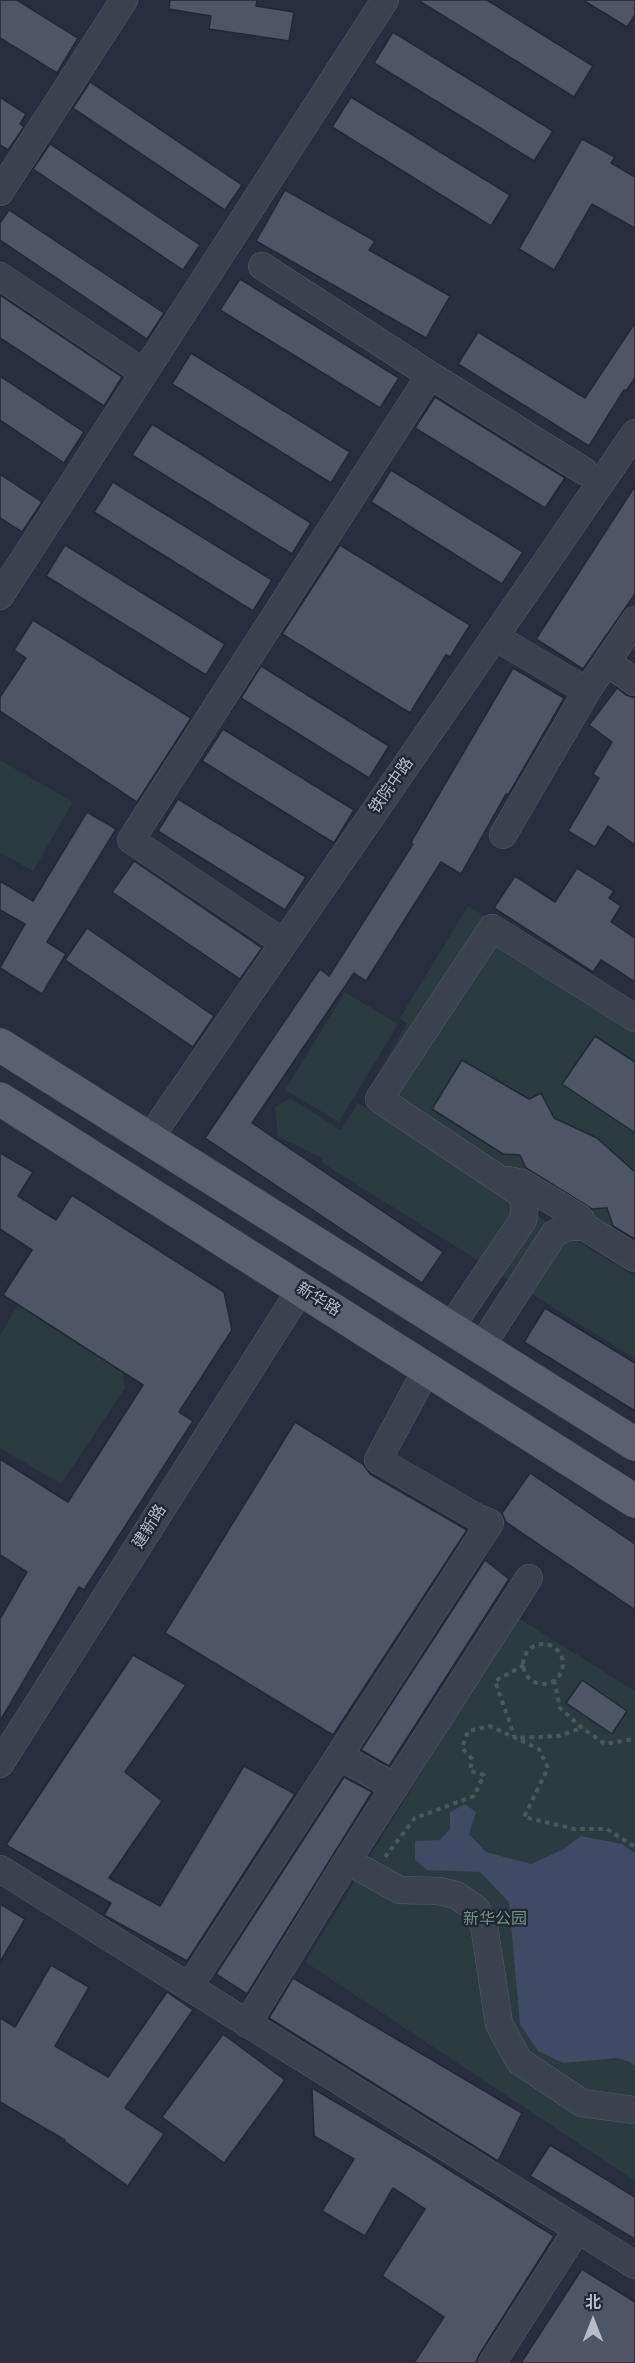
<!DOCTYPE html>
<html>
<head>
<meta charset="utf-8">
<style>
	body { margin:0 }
	#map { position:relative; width:635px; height:2363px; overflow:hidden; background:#282e3d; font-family:"Roboto Condensed","Noto Sans SC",sans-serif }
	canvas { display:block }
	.north { position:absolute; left:563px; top:2291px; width:60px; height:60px; -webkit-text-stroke:4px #202632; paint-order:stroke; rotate:0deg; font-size:16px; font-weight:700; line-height:24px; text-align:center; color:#b8bcc8 }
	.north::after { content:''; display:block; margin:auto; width:21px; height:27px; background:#b8bcc8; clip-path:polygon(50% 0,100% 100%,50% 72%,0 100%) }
</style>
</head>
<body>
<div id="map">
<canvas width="635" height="2363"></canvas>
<div class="north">北</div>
</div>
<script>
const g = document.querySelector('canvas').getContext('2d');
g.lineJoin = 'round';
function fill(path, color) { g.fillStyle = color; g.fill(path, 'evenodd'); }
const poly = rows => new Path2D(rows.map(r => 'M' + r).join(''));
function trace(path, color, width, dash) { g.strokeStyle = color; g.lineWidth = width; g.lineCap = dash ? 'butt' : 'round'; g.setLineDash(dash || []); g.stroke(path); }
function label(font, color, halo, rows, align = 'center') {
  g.font = font + ' "Roboto Condensed","Noto Sans SC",sans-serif'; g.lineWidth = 4.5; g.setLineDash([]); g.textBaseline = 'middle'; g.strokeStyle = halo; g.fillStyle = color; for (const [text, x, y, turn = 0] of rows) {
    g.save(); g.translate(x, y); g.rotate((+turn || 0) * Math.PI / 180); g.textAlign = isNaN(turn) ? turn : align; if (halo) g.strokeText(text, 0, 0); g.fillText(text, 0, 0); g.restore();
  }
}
fill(poly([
	[0,760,73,802,33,871,0,853],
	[468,906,635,1009,635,1262,367,1092,407,1024,400,1018],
	[345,992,398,1024,339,1122,285,1090],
	[290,1098,341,1130,358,1103,635,1277,635,1359,321,1162,323,1158,278,1137,275,1107],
	[18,1305,122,1372,125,1388,61,1484,0,1448,0,1335],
	[517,1617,635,1691,635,2181,305,1962]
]), '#2b3b3f');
fill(poly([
	[465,1804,476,1812,469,1834,486,1852,531,1864,564,1849,581,1836,622,1844,635,1853,635,2066,630,2062,617,2058,563,2063,538,2051,520,2024,509,1902,480,1872,427,1870,415,1860,415,1841,440,1840,450,1829,450,1812]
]), '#404a64');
const building = poly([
	[0,0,17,0,78,38,57,73,0,38,0,0],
	[170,0,257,0,256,6,294,12,289,41,209,29,211,16,169,9,170,0],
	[418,0,487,0,593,66,574,97,418,0],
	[583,0,635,0,635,15,627,27,583,0],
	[393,32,553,131,534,161,374,63,393,32],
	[90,82,242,185,225,210,73,108,90,82],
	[0,97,26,114,20,124,24,127,8,150,0,145,0,97],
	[351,97,510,195,491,226,332,127,351,97],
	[582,139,615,157,611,163,635,177,635,228,592,204,554,270,519,249,582,139],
	[50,144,200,245,183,270,33,169,50,144],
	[285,190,375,241,369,250,450,296,426,338,256,241,285,190],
	[9,210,164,313,147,339,0,240,0,223,9,210],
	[240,279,399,378,380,408,220,310,240,279],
	[0,295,122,377,104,406,0,338,0,295],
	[635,323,635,378,626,391,624,390,589,446,458,364,478,332,585,398,635,323],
	[191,353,350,452,331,483,172,384,191,353],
	[0,376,84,432,64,463,0,420,0,376],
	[435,397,565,478,545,508,415,428,435,397],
	[152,424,311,523,292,554,132,455,152,424],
	[391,470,523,552,502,584,371,502,391,470],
	[0,474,42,502,22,532,0,518,0,474],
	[113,482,272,580,253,611,94,512,113,482],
	[635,486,635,594,583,669,536,639,635,486],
	[65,545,225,644,206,675,46,576,65,545],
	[340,545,470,625,450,657,446,655,410,713,282,634,340,545],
	[33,620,191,718,137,802,0,711,0,697,26,658,14,650,33,620],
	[261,666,389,746,369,778,241,698,261,666],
	[513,668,564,698,508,795,506,794,461,874,441,862,366,981,354,973,252,1123,443,1252,422,1283,205,1138,320,969,329,976,413,844,411,842,513,668],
	[617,688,626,695,635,698,635,845,608,826,595,847,568,831,599,778,593,774,612,742,589,725,617,688],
	[223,729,354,810,334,843,202,761,223,729],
	[178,799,306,877,285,910,158,831,178,799],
	[87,812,116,829,47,942,66,954,42,994,0,968,25,924,0,910,0,881,33,901,87,812],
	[134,861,262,948,240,979,112,892,134,861],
	[577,868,614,891,609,898,621,906,611,922,635,938,635,982,601,960,593,972,494,908,515,876,555,902,577,868],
	[87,928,214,1016,193,1047,65,960,87,928],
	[595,1036,635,1062,635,1133,562,1084,595,1036],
	[462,1060,529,1099,541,1093,554,1118,597,1138,635,1172,635,1239,613,1226,607,1208,592,1209,526,1168,520,1155,503,1154,432,1109,462,1060],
	[0,1153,33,1172,18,1196,56,1220,72,1195,224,1292,232,1330,179,1412,193,1421,84,1590,79,1587,0,1721,0,1619,27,1572,0,1555,0,1459,68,1502,143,1385,3,1295,32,1250,0,1229,0,1153],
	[545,1308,635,1363,635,1411,524,1342,545,1308],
	[295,1422,363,1464,370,1474,467,1530,333,1735,165,1633,295,1422],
	[530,1473,635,1544,635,1610,506,1522,502,1513,530,1473],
	[485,1560,509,1579,389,1766,361,1750,485,1560],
	[133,1655,186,1685,125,1772,162,1801,109,1878,160,1906,244,1766,295,1794,187,1961,104,1915,111,1903,6,1845,133,1655],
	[582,1680,627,1711,612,1734,566,1703,582,1680],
	[344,1777,372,1792,247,1994,216,1974,344,1777],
	[0,1904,25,1919,0,1962,0,1904],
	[51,1965,89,1987,55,2046,108,2077,167,1992,193,2010,125,2108,164,2134,128,2186,64,2141,65,2140,0,2102,0,2018,15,2027,51,1965],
	[293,1978,522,2113,498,2161,269,2018,293,1978],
	[223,2034,285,2080,224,2163,162,2117,223,2034],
	[312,2088,424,2154,554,2236,479,2355,476,2363,414,2363,444,2317,382,2276,425,2209,393,2188,365,2236,322,2211,354,2159,314,2136,312,2088],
	[550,2145,635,2197,635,2239,530,2176,550,2145],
	[582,2269,635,2302,635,2363,521,2363,582,2269]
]);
fill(building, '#4e5565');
trace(building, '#222834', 1.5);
const minor = poly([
	[0,192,124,0],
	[262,266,430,375,584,471],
	[0,276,144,373],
	[0,596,385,0],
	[495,637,587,691,635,620],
	[607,662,635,682],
	[503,835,587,691],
	[284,943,131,840,430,375],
	[149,1139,635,433],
	[508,1180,522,1183,580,1218,585,1227],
	[450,1328,523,1220,525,1204,520,1193,379,1099,492,928,635,1018],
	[481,1347,554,1234,567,1227,585,1227,635,1258],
	[529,1578,347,1861,400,1890,439,1891,456,1895,476,1909,484,1925,499,2024,519,2061,582,2103,635,2110],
	[339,1756,395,1787],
	[0,1764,301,1289],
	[0,1869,635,2265],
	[189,1987,490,1523,478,1518,378,1460,427,1369],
	[247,2024,347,1861],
	[492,2363,577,2230]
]);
const major = poly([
	[0,1045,635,1444],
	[0,1099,635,1501]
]);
trace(minor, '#565c68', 28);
trace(major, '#454a56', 34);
trace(poly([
	'523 1664a20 20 0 1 1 40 0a20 20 0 1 1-40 0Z',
	[524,1665,495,1681,515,1738,559,1736,582,1728],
	[554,1680,560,1708,582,1728,605,1744,633,1739],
	[385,1857,415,1818,474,1796,484,1775,470,1771,472,1759,462,1748,468,1731,490,1726,539,1749,548,1768,524,1817,575,1829,607,1829,635,1847]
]), '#4a585d', 4, [4.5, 4.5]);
trace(minor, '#3b414d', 27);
trace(major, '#5a606d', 33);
label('16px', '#b8bcc8', '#202632', [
	["铁院中路",392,786,-55],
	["新华路",318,1300,32],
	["建新路",150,1527,-58]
]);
label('16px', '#71967e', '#202632', [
	["新华公园",495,1920]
]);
</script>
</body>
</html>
